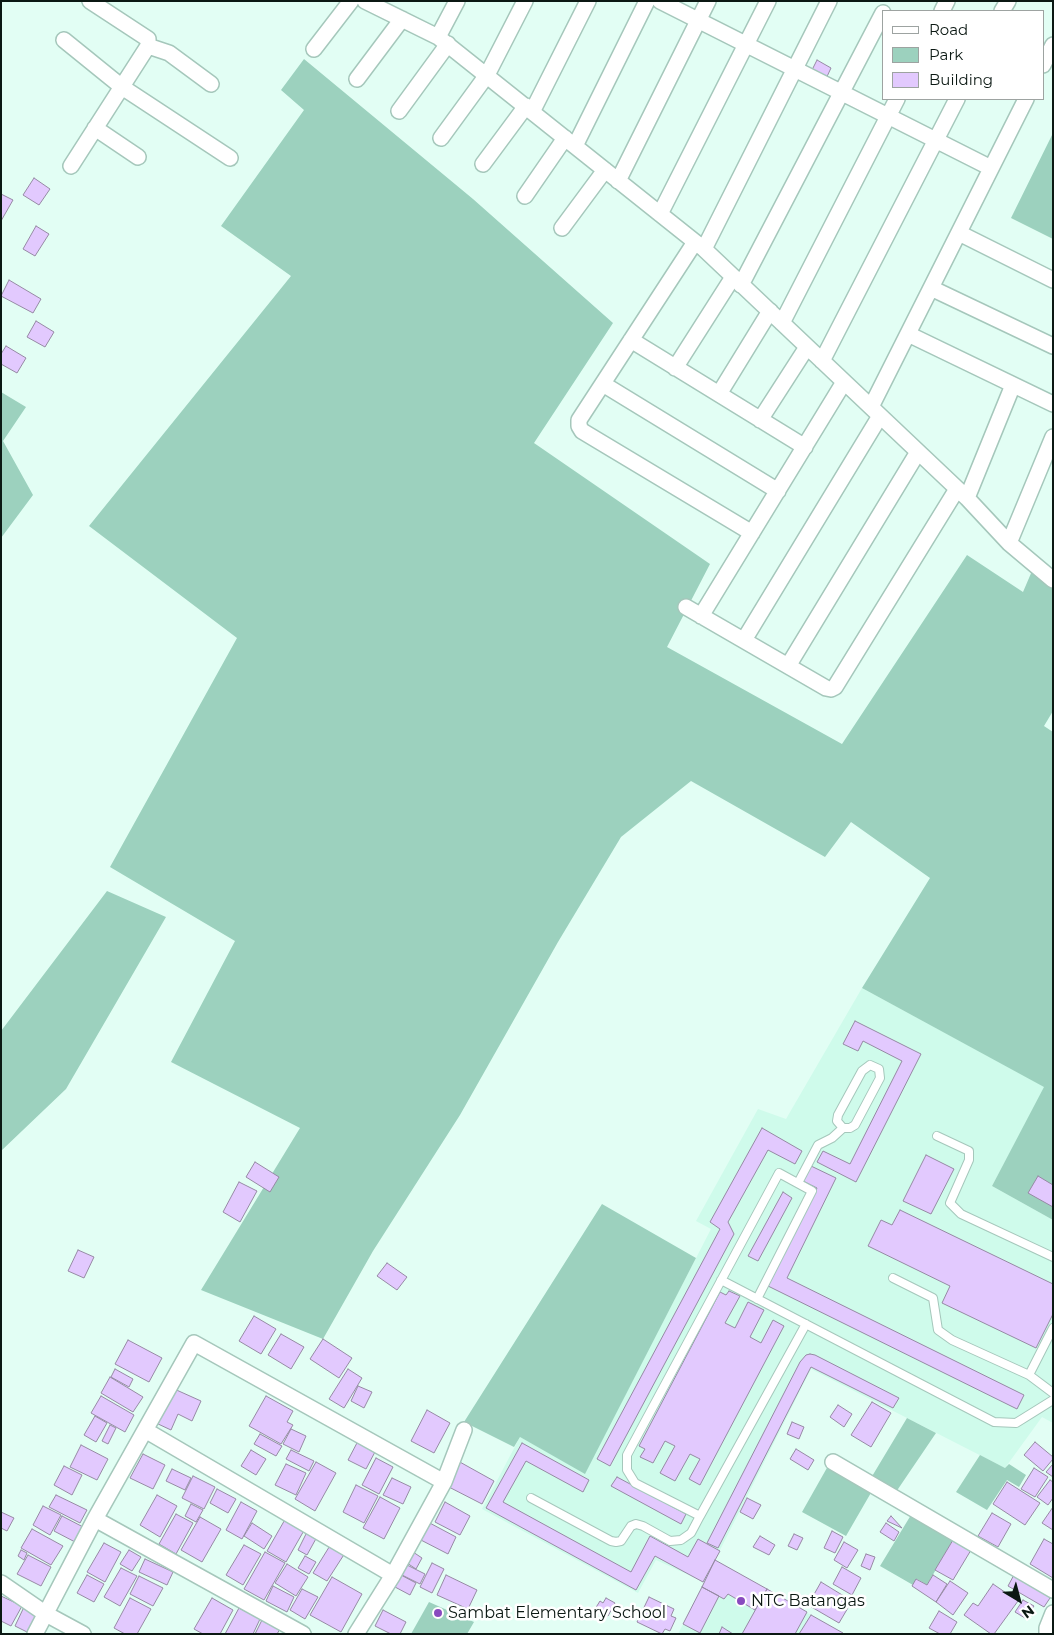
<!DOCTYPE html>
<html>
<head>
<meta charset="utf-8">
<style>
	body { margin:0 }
	#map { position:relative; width:1054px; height:1635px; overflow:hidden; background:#e2fef4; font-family:Montserrat,sans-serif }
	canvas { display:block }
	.frame { position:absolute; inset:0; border:2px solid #0b1813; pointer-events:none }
	.legend { position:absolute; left:882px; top:10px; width:162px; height:90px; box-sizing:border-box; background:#fff; border:1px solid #9da3a1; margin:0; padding:6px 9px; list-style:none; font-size:15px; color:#0b1813 }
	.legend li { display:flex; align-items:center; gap:10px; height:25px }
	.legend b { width:25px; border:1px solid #9da3a1 }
	.north { position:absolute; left:994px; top:1575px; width:50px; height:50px; -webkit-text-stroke:4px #fff; paint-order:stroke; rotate:143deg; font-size:14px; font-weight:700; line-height:20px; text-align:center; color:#0b1813 }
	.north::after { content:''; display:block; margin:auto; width:18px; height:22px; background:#0b1813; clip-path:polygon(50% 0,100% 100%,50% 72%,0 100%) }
</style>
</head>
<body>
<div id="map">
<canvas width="1054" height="1635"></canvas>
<div class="frame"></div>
<ul class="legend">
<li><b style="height:6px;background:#fff"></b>Road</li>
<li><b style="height:14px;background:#9cd1be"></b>Park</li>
<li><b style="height:14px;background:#e2c9fe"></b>Building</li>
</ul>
<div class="north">N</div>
</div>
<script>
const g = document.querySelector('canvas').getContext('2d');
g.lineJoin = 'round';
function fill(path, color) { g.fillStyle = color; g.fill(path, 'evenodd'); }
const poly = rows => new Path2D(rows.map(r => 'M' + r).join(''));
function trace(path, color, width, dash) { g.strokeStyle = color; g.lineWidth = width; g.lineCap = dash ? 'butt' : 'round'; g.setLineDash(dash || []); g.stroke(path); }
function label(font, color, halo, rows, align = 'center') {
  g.font = font + ' Montserrat,sans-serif'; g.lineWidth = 5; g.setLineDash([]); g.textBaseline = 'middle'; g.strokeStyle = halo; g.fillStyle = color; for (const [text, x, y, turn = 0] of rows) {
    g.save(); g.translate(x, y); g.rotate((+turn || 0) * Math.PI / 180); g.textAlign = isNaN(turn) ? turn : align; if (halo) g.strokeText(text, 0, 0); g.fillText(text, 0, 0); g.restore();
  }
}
fill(poly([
	[862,988,1045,1087,992,1186,1053,1220,1053,1423,1042,1417,1005,1468,811,1369,715,1560,844,1634,678,1634,704,1582,656,1560,638,1593,482,1509,520,1437,585,1473,711,1229,696,1221,758,1109,786,1119]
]), '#cffbeb');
fill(poly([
	[304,59,473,199,613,323,534,443,710,564,667,647,842,744,967,555,1023,592,1032,571,1053,588,1053,711,1044,726,1053,732,1053,1220,992,1186,1044,1087,862,988,930,878,851,822,825,857,691,781,621,837,558,942,460,1115,373,1251,323,1339,201,1290,300,1128,171,1062,235,941,110,867,237,638,89,526,291,276,221,226,304,110,281,90],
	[1053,133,1053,239,1011,218],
	[1,392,26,407,3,441,33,495,1,538],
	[107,891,166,917,66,1089,1,1151,1,1031],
	[602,1204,696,1258,585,1474,520,1437,514,1447,464,1422],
	[907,1418,936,1433,896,1492,871,1478],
	[980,1455,1005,1468,1009,1464,1026,1475,1019,1487,1007,1480,987,1510,956,1492],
	[828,1466,872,1491,846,1536,802,1512],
	[911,1515,953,1540,927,1585,917,1579,913,1585,880,1566],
	[429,1602,474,1622,467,1634,411,1634]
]), '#9cd1be');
const building = poly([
	[817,60,831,68,824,83,809,76,817,60],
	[34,178,50,189,39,205,23,195,34,178],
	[1,194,13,200,1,221,1,194],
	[36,226,49,234,35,256,23,249,36,226],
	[9,280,41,299,33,313,1,296,9,280],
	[36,321,54,332,45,347,27,337,36,321],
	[6,346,26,358,17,373,1,364,1,354,6,346],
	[855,1021,921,1054,856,1182,817,1162,823,1151,850,1164,902,1061,863,1041,858,1051,843,1044,855,1021],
	[762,1128,802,1151,795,1164,768,1150,728,1222,734,1234,610,1466,597,1459,720,1229,710,1222,762,1128],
	[926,1155,954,1169,931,1214,903,1201,926,1155],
	[255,1162,279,1177,270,1192,246,1177,255,1162],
	[811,1166,836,1178,787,1278,1024,1395,1017,1409,768,1286,817,1188,803,1181,811,1166],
	[1038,1176,1053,1185,1053,1207,1028,1193,1038,1176],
	[239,1182,257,1191,240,1222,223,1212,239,1182],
	[783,1192,792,1198,758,1261,748,1256,783,1192],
	[900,1210,1053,1284,1053,1314,1036,1348,942,1303,950,1286,868,1246,881,1220,892,1225,900,1210],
	[78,1250,94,1257,84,1278,68,1271,78,1250],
	[387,1263,407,1277,397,1290,377,1276,387,1263],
	[729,1291,740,1296,725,1323,735,1328,748,1302,764,1310,750,1337,761,1343,773,1320,784,1326,700,1485,689,1479,700,1459,690,1454,675,1481,660,1473,675,1446,665,1441,653,1463,640,1457,645,1449,639,1446,720,1292,726,1295,729,1291],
	[254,1316,276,1329,261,1354,239,1341,254,1316],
	[281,1334,304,1347,291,1369,268,1355,281,1334],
	[323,1339,352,1358,339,1378,310,1359,323,1339],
	[128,1340,162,1358,149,1382,115,1364,128,1340],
	[810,1354,815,1355,899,1398,893,1408,811,1367,718,1548,707,1543,800,1362,806,1355,810,1354],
	[115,1369,133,1379,129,1387,111,1377,115,1369],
	[348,1369,362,1378,344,1408,329,1399,348,1369],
	[110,1377,143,1397,133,1412,101,1393,110,1377],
	[358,1386,372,1392,364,1408,351,1401,358,1386],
	[172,1388,201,1401,192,1421,178,1414,171,1430,156,1423,172,1388],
	[101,1396,134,1415,125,1432,91,1413,101,1396],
	[266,1396,293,1411,287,1422,293,1425,281,1444,249,1426,266,1396],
	[872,1402,891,1413,871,1447,851,1435,872,1402],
	[838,1405,852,1414,844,1427,830,1417,838,1405],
	[427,1410,450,1423,434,1453,411,1441,427,1410],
	[95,1416,107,1423,96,1442,84,1435,95,1416],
	[792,1422,804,1427,799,1439,787,1434,792,1422],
	[110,1425,116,1428,108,1444,102,1441,110,1425],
	[291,1429,306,1436,299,1452,283,1444,291,1429],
	[260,1434,282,1446,276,1456,254,1444,260,1434],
	[358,1441,376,1450,366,1469,348,1460,358,1441],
	[1035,1442,1053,1457,1053,1459,1043,1471,1024,1455,1035,1442],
	[522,1443,589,1480,583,1492,526,1461,503,1502,631,1572,650,1536,688,1557,698,1539,720,1551,703,1582,655,1556,636,1590,486,1508,522,1443],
	[81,1445,108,1459,97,1480,70,1467,81,1445],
	[796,1449,814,1460,808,1470,790,1459,796,1449],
	[251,1450,266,1459,256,1475,241,1466,251,1450],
	[291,1450,314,1461,309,1471,286,1459,291,1450],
	[143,1454,165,1465,153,1489,130,1478,143,1454],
	[376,1458,393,1467,379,1494,362,1485,376,1458],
	[458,1461,494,1481,482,1504,445,1485,458,1461],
	[316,1462,336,1473,315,1511,295,1499,316,1462],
	[286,1464,306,1473,296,1495,275,1485,286,1464],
	[1053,1464,1053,1477,1046,1472,1053,1464],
	[64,1466,82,1475,72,1495,54,1485,64,1466],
	[1034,1468,1048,1477,1035,1497,1021,1489,1034,1468],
	[172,1469,191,1478,185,1490,166,1481,172,1469],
	[193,1476,215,1487,204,1509,182,1498,193,1476],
	[617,1477,686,1514,681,1524,611,1486,617,1477],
	[392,1478,411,1487,403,1504,383,1495,392,1478],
	[1050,1480,1053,1482,1053,1498,1048,1505,1037,1497,1050,1480],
	[1007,1482,1040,1503,1025,1525,993,1504,1007,1482],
	[356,1485,378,1496,364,1523,343,1512,356,1485],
	[217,1489,236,1499,228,1513,210,1503,217,1489],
	[56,1495,87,1510,80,1523,49,1507,56,1495],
	[157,1495,177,1506,160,1537,140,1525,157,1495],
	[380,1497,400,1508,384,1539,363,1528,380,1497],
	[747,1498,761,1505,753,1519,740,1512,747,1498],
	[241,1502,257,1511,242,1539,226,1530,241,1502],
	[445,1502,470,1516,460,1535,435,1522,445,1502],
	[191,1504,203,1510,196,1522,185,1516,191,1504],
	[43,1506,61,1515,50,1535,33,1525,43,1506],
	[1053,1507,1053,1530,1042,1523,1053,1507],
	[1,1512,14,1518,7,1531,1,1528,1,1512],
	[992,1513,1011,1524,998,1547,978,1536,992,1513],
	[176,1514,193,1523,176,1554,159,1544,176,1514],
	[62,1516,85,1528,77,1543,54,1531,62,1516],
	[287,1516,306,1527,286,1562,267,1551,287,1516],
	[891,1516,902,1528,887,1521,891,1516],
	[200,1517,221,1529,202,1562,181,1550,200,1517],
	[426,1521,456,1537,448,1554,417,1538,426,1521],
	[252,1523,272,1536,264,1549,244,1536,252,1523],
	[886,1523,899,1532,894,1541,880,1532,886,1523],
	[32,1529,63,1546,51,1565,21,1548,32,1529],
	[308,1530,318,1535,307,1555,298,1550,308,1530],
	[832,1531,843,1537,835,1553,824,1548,832,1531],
	[794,1534,803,1538,797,1550,788,1546,794,1534],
	[760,1536,775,1545,769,1555,753,1547,760,1536],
	[1044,1539,1053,1544,1053,1578,1030,1564,1044,1539],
	[953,1540,971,1550,953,1580,935,1570,953,1540],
	[844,1542,858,1550,847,1568,834,1560,844,1542],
	[104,1543,121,1552,105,1582,87,1572,104,1543],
	[331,1544,345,1553,327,1581,313,1573,331,1544],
	[244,1545,261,1554,243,1585,226,1575,244,1545],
	[21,1550,27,1553,24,1560,18,1556,21,1550],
	[129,1550,141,1557,132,1571,120,1564,129,1550],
	[265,1552,285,1563,264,1600,244,1589,265,1552],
	[413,1552,422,1558,416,1569,407,1563,413,1552],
	[866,1554,875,1557,870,1570,861,1566,866,1554],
	[28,1555,51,1567,41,1586,17,1574,28,1555],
	[305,1556,316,1562,309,1574,298,1568,305,1556],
	[145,1559,173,1572,167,1585,139,1572,145,1559],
	[715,1560,767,1589,755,1610,728,1594,724,1599,702,1587,715,1560],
	[432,1563,444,1569,432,1593,420,1587,432,1563],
	[287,1564,308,1577,296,1596,275,1583,287,1564],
	[407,1565,425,1574,420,1584,402,1575,407,1565],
	[842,1567,861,1578,852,1595,833,1584,842,1567],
	[121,1568,137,1576,120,1606,104,1597,121,1568],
	[1015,1573,1052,1595,1044,1607,1008,1586,1015,1573],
	[87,1575,104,1584,94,1602,77,1593,87,1575],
	[401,1575,416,1583,410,1595,395,1587,401,1575],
	[446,1575,477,1590,468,1609,437,1595,446,1575],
	[933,1575,947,1584,936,1602,912,1586,916,1579,927,1585,933,1575],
	[139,1576,163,1588,153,1606,130,1594,139,1576],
	[332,1577,362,1594,341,1632,310,1615,332,1577],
	[950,1581,968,1593,953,1615,936,1602,950,1581],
	[821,1582,852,1601,839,1623,808,1605,821,1582],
	[993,1584,1018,1601,994,1634,991,1634,964,1615,973,1603,978,1606,993,1584],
	[273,1586,294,1597,287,1612,266,1601,273,1586],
	[702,1587,719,1596,700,1633,683,1624,702,1587],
	[302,1589,318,1597,305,1619,290,1610,302,1589],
	[767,1589,807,1612,795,1634,742,1634,767,1589],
	[1,1596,22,1606,11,1626,1,1621,1,1596],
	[649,1597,674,1609,671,1616,676,1618,670,1631,665,1629,662,1634,637,1622,649,1597],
	[130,1598,151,1609,137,1634,125,1634,114,1628,130,1598],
	[212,1598,233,1610,220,1634,203,1634,194,1629,212,1598],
	[606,1598,615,1603,608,1616,595,1609,600,1601,603,1603,606,1598],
	[1023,1600,1034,1606,1025,1618,1015,1612,1023,1600],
	[24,1607,37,1614,27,1632,15,1626,24,1607],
	[239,1608,260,1619,253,1634,225,1634,239,1608],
	[383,1610,406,1622,400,1634,391,1634,375,1626,383,1610],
	[939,1611,957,1622,950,1634,940,1634,929,1628,939,1611],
	[811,1615,843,1633,844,1634,799,1634,811,1615],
	[262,1620,280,1629,277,1634,255,1634,262,1620],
	[722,1627,733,1634,719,1634,722,1627]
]);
fill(building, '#e2c9fe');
trace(building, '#968aa4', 1);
const service = poly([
	[870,1065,879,1069,880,1078,855,1125,850,1128,843,1128,837,1121,838,1115,862,1071,870,1065],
	[937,1136,969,1151,969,1160,950,1203,961,1214,1053,1257],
	[798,1183,818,1145,832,1138,843,1128],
	[893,1278,933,1298,938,1330,952,1340,1029,1375,1053,1393],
	[721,1280,994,1422,1016,1423,1053,1400],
	[757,1299,812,1191,779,1173,627,1455,627,1470,635,1483,700,1516,806,1324],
	[1029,1375,1053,1328],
	[531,1498,611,1541,616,1542,621,1541,631,1526,636,1524,643,1526,670,1541,681,1540,691,1533,700,1516]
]);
const minor = poly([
	[365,1,438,37,704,249,967,498,1009,543,1053,580],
	[660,1,991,168],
	[942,11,947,1],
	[1002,11,1008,1],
	[438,37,457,1],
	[64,40,122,87,230,158],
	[148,46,169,53,211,84],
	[314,49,351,1],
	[1043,65,1053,45],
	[357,79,402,19],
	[399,111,448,44],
	[532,112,588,1],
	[95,128,138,157],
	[441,138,487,75,525,1],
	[575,146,647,1],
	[483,164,526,106],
	[71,166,148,46,148,39,90,1],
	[618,181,708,1],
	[525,196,565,138],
	[660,214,768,1],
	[562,228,605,170],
	[959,233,1053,280],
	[695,242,579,420,579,426,582,431,752,533],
	[704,249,829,1],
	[741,285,883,13],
	[931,288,1053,346],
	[782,323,897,99],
	[908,334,1053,404],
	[631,340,805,447],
	[822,361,957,99],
	[675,368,733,277],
	[603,384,778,491],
	[719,394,770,311],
	[871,407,1026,99],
	[760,420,807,347],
	[967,498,1013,385],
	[1009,543,1053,437],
	[686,607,826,688,831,689,835,687,957,489],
	[701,616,844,382],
	[744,640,880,416],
	[788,666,918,452],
	[145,1430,393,1575],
	[833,1462,1053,1590],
	[95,1519,303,1634],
	[1,1583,46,1614,83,1634],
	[35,1634,95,1519,194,1343,444,1482],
	[356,1634,393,1575,444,1482,464,1430],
	[1047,1634,1047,1628,1053,1613]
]);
trace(service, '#a5c7bb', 10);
trace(minor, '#a5c7bb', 18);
trace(service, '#fff', 8);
trace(minor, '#fff', 15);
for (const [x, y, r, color] of [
	[741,1601,5,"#894abf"],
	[438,1613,5,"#894abf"]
]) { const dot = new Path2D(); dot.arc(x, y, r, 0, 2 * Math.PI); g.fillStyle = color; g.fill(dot); trace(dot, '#fff', 2); }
label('16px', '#0b1813', '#fff', [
	["NTC Batangas",751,1601],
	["Sambat Elementary School",448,1613]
], 'left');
</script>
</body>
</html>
